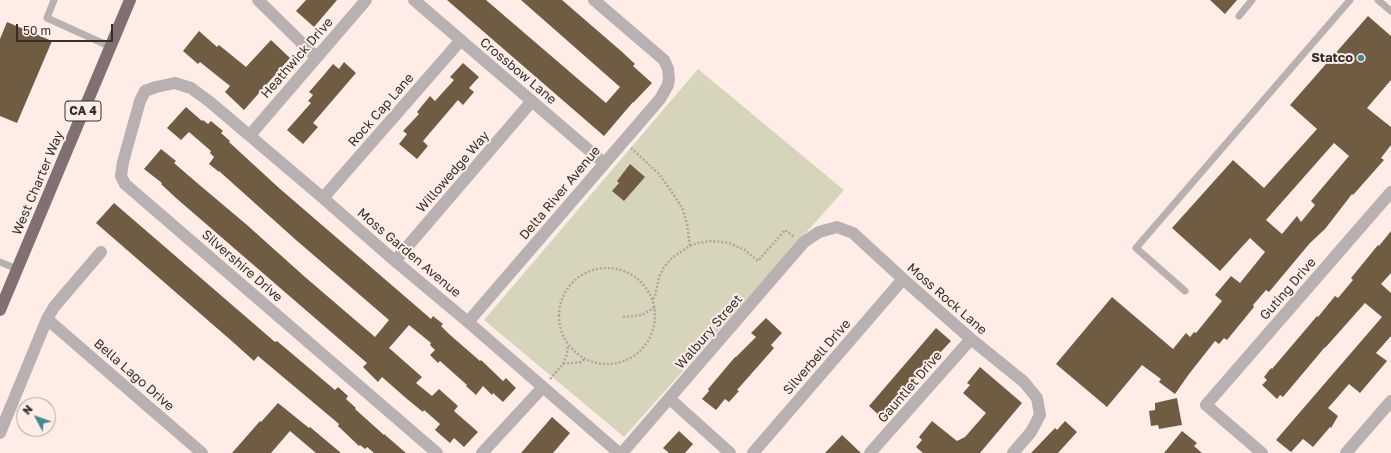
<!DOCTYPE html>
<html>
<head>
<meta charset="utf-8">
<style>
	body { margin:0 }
	#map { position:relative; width:1391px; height:453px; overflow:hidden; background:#feede7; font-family:"Golos Text",sans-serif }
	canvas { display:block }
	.north { position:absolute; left:16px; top:397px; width:40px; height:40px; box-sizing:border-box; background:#feede7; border:1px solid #aea19c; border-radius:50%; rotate:311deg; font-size:11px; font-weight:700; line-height:16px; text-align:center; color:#352f2c }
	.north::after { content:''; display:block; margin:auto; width:14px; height:18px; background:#428a90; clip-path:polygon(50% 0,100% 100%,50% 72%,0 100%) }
	.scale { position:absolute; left:16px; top:24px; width:97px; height:18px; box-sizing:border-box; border:2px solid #352f2c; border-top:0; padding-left:5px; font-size:12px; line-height:14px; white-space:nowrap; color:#352f2c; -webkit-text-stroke:3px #feede7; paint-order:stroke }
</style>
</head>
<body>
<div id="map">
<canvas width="1391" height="453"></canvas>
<div class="north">N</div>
<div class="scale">50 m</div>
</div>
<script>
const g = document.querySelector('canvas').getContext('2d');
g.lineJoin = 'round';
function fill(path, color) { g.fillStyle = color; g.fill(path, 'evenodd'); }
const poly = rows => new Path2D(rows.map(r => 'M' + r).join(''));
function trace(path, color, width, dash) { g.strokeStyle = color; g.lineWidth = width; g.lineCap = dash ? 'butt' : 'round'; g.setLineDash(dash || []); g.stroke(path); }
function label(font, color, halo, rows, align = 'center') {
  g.font = font + ' "Golos Text",sans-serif'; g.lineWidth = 4; g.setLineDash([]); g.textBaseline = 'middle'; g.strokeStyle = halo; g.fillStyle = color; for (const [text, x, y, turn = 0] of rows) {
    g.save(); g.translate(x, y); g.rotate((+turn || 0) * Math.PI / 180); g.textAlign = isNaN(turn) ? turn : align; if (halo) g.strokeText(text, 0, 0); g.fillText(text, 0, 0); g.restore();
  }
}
fill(poly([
	[698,69,844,190,624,437,484,320]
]), '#d6d5bc');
fill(poly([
	[306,0,337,0,314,27,296,11],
	[447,0,486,0,606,103,620,87,521,0,562,0,621,51,635,64,633,66,652,83,633,103,633,102,604,136],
	[1210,0,1237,0,1225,14],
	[1368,16,1391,36,1391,80,1367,108,1391,127,1391,145,1381,158,1384,160,1353,195,1352,194,1325,229,1310,243,1269,292,1266,290,1253,305,1254,307,1227,340,1224,338,1219,344,1215,341,1189,374,1175,394,1159,382,1161,379,1142,365,1107,407,1056,364,1112,297,1173,349,1186,333,1190,337,1194,332,1196,333,1222,301,1215,295,1231,276,1240,283,1265,252,1250,238,1220,271,1172,228,1233,160,1264,188,1317,129,1290,105],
	[1334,143,1349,156,1311,201,1315,205,1301,222,1297,216,1282,234,1266,220],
	[7,22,52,41,17,123,0,116,0,39],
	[199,31,217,47,219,45,246,67,271,40,290,58,244,110,225,92,230,86,200,62,198,64,183,51],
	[344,62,356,73,313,123,318,127,303,144,287,130,311,103,308,101,313,95,309,92,323,76,333,64,339,69],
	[463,63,479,77,469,88,474,92,463,105,458,100,423,141,428,146,417,159,399,144,407,134,403,131,419,114,417,112,430,96,435,101,454,80,450,77],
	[186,107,202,121,203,120,208,124,211,121,223,131,221,133,230,141,229,142,279,188,431,319,433,316,443,324,441,326,449,334,480,361,481,360,503,381,506,378,516,388,503,402,493,393,492,395,483,386,476,395,466,386,467,385,440,361,438,363,430,355,435,350,430,345,431,343,409,325,389,348,422,377,416,383,432,396,439,389,458,406,454,411,478,432,464,447,454,438,450,443,435,430,440,424,424,410,423,412,407,399,382,377,378,382,363,367,367,363,176,198,161,184,162,183,144,169,161,149,176,161,174,163,196,182,247,225,305,277,375,337,389,320,296,240,219,171,219,172,209,164,214,157,210,153,211,151,189,132,181,140,167,128],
	[630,164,645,177,624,201,612,191,619,183,617,181],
	[114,203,275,342,277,341,335,390,338,387,348,396,346,399,356,408,355,409,384,435,384,434,406,453,374,453,367,447,365,449,360,445,359,446,338,426,339,424,258,356,254,361,234,343,96,223],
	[1391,231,1391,273,1381,284,1391,293,1391,336,1376,353,1387,361,1360,393,1349,384,1336,399,1328,408,1338,416,1331,428,1330,427,1313,447,1303,439,1291,452,1276,440,1382,317,1365,303,1325,348,1325,347,1283,397,1280,395,1277,399,1262,385,1267,380,1264,377,1271,368,1272,369,1317,316,1318,317,1335,296,1338,298,1353,280,1351,278,1378,245,1379,246],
	[766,318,782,333,771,345,774,348,737,390,739,391,729,402,725,399,716,410,702,399,709,391,708,389,735,357,736,357,756,337,751,333],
	[936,328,951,341,937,356,935,355,882,418,869,406],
	[980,367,1022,403,980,453,923,453,916,447,922,440,919,437,932,421,957,441,965,437,986,413,963,393,970,385,967,383],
	[1177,398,1182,425,1159,429,1158,425,1151,426,1149,411,1155,410,1155,403],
	[278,403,309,428,310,427,341,453,316,453,290,431,271,453,232,453,260,421,261,422],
	[552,417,570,433,553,453,521,453],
	[1065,421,1077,432,1058,453,1031,453,1055,428,1057,430],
	[679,431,693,444,685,453,669,453,663,448],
	[1182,431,1197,443,1194,446,1202,453,1164,453],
	[842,435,861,453,825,453]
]), '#705c43');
trace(poly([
	[631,148,659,174,676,198,683,210,687,224,690,246],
	'559 316a48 48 0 1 1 96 0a48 48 0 1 1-96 0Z',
	[653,299,655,296,659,277,664,267,673,257,690,246,697,243,712,241,729,243,745,250,758,261,785,230,794,237],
	[623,317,642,315,655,307],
	[563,364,567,354,568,345],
	[550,379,563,364,581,362,584,359]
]), '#b1a49f', 2.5, [2, 2]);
trace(poly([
	[54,0,47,18,111,47],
	[1378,0,1391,11],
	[1239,16,1252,0],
	[0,262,17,269],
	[1185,291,1136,248,1350,0]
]), '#b8b0b1', 7);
trace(poly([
	[258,0,316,57],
	[414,0,604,163],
	[250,135,366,0],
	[323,198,461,40],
	[395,261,532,101],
	[47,319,202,453],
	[468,322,660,99,668,85,669,79,668,69,664,60,594,0],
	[670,399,730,453],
	[0,433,47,319,54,307,101,252],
	[437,453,125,184,121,176,123,162,140,101,145,91,156,87,175,83,191,88,210,102,323,198,395,261,468,322,619,453],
	[482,453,543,387],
	[622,453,804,242,819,232,837,227,853,233,903,279,971,339,1024,382,1037,398,1040,415,1031,432,1013,453],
	[753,453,903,279],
	[870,453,971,339],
	[1262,453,1206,405,1391,192],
	[1346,453,1391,401]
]), '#b8b0b1', 12);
trace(poly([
	[0,310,130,0]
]), '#7f7072', 12);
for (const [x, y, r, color] of [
	[1361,58,4,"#428a90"]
]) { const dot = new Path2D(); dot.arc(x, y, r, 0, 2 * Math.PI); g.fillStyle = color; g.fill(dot); trace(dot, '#feede7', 1.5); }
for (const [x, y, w] of [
	[83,111,36]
]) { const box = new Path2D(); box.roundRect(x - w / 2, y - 10, w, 20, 3); g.fillStyle = '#feede7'; g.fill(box); trace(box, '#352f2c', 1); }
label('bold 12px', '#352f2c', null, [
	["CA 4",83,111]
]);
label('13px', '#352f2c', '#feede7', [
	["Heathwick Drive",297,58,-49],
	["Crossbow Lane",518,71,40],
	["Rock Cap Lane",381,110,-49],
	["Willowedge Way",453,172,-49],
	["West Charter Way",38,183,-67],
	["Delta River Avenue",560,193,-50],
	["Moss Garden Avenue",409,253,40],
	["Silvershire Drive",242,266,41],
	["Guting Drive",1288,289,-49],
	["Moss Rock Lane",947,299,41],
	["Walbury Street",709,332,-49],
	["Silverbell Drive",817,357,-49],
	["Bella Lago Drive",134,375,41],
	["Gauntlet Drive",910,387,-49]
]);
label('bold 13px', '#352f2c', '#feede7', [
	["Statco",1353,58]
], 'right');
</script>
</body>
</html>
